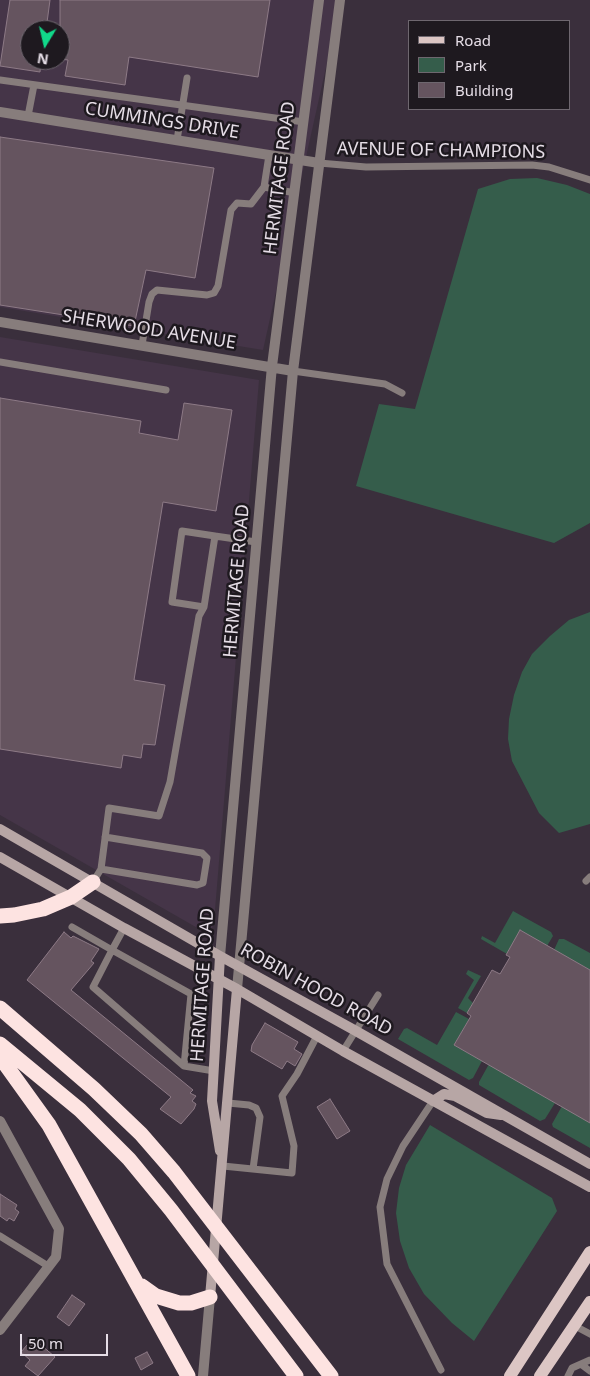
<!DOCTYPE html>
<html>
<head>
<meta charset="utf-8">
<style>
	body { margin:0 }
	#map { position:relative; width:590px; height:1376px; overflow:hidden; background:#3a2f3c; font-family:"Noto Sans",sans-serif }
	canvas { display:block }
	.legend { position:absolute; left:408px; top:20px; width:162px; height:90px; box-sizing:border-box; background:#1e191f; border:1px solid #6e676f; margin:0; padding:6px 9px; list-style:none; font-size:15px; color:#e5dde6 }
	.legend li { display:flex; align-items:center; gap:10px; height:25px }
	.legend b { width:25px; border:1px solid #6e676f }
	.north { position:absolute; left:20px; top:20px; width:50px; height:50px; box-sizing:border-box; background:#1e191f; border:1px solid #6e676f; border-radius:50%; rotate:189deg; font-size:14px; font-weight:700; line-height:20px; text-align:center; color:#e5dde6 }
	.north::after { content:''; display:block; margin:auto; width:18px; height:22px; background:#11d98a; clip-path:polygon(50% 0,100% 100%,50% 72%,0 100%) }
	.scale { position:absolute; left:20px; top:1334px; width:88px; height:22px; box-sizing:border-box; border:2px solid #e5dde6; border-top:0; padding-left:6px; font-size:15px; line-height:18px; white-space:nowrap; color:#e5dde6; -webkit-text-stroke:4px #1e191f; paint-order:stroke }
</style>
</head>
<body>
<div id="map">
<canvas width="590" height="1376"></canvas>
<ul class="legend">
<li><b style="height:6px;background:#dcc6c4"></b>Road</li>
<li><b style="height:14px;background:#355d4b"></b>Park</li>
<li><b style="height:14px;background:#65545f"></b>Building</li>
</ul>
<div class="north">N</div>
<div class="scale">50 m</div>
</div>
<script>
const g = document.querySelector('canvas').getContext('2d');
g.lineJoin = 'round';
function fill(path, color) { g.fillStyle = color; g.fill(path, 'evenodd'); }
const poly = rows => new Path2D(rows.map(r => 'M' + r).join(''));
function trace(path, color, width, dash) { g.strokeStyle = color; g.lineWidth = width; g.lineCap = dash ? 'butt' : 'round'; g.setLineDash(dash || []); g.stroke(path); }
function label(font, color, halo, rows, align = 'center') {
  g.font = font + ' "Noto Sans",sans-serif'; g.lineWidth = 5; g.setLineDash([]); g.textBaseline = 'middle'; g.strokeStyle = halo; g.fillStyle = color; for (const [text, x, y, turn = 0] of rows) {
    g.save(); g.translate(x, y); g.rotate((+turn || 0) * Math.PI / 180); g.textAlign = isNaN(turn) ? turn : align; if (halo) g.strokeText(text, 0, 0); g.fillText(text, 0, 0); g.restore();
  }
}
fill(poly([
	[0,0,341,0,263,350,0,307],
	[30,30,60,30,60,60,30,60],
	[0,337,259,380,214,922,211,931,201,930,0,815]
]), '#453548');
fill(poly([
	[537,178,567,185,590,194,590,523,554,543,356,486,379,404,415,409,478,189,510,179],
	[590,612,590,824,559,833,539,813,512,761,508,739,509,719,514,695,522,672,532,654,550,636,569,620],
	[513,911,551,932,553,936,547,946,507,954,481,939,482,936,495,943],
	[559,939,564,939,590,953,590,970,554,950],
	[468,970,481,976,468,998,473,1003,467,1013,458,1008,474,980,466,974],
	[456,1012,469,1019,454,1045,482,1061,473,1078,469,1080,398,1039,404,1029,407,1028,437,1045],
	[489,1064,555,1103,545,1119,540,1121,479,1085,479,1082],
	[562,1106,590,1121,590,1148,553,1127,552,1124],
	[430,1125,552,1198,557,1211,474,1341,452,1323,424,1294,409,1268,400,1241,396,1213,399,1188,406,1165]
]), '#355d4b');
const building = poly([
	[10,0,50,0,46,30,30,30,30,60,41,60,40,72,0,66,10,0],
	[60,0,270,0,258,77,129,57,125,85,65,76,68,60,60,59,60,0],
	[0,137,214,168,195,278,146,270,134,326,0,305,0,137],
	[0,398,141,421,139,433,178,440,184,403,232,410,216,511,163,502,134,680,165,685,155,745,143,744,141,758,123,755,121,768,0,749,0,398],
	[520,930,590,970,590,1123,454,1045,471,1016,467,1013,473,1003,492,970,500,974,510,957,506,955,520,930],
	[64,932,71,938,73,936,99,949,91,961,94,963,71,990,193,1090,190,1093,196,1096,192,1101,196,1104,194,1109,181,1124,160,1109,171,1097,27,980,64,932],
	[265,1023,298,1042,294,1049,302,1054,295,1066,287,1061,282,1069,251,1051,252,1045,265,1023],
	[330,1099,350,1131,337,1139,317,1107,330,1099],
	[0,1194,17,1205,15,1209,19,1212,14,1221,9,1218,7,1221,0,1216,0,1194],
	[72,1295,85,1304,69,1326,57,1317,72,1295],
	[33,1338,55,1357,38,1376,25,1366,30,1360,21,1352,33,1338],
	[147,1352,153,1363,141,1370,135,1358,147,1352]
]);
fill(building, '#65545f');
trace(building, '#8d7a86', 1);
trace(poly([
	[0,80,304,122],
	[28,116,34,85],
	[177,140,187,78],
	[319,163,366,167,532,165,549,167,590,180],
	[264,187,295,193],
	[142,345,149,302,152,294,157,290,207,295,214,293,218,286,231,210,237,203,251,204,264,187,269,155],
	[0,362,166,390],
	[293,371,385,384,402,393],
	[204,607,172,602,182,531,215,536],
	[101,869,197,885,203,883,207,858,202,853,105,837],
	[586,881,590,877],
	[93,882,101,869,109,808,159,816,170,782,199,616,204,607,215,536,256,542],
	[72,927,112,950,191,994,184,1066,93,987,112,950,124,928],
	[343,1051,378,995],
	[184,1066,214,1071],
	[433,1101,403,1146,387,1179,380,1207,387,1264,441,1370],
	[228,1103,249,1105,256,1108,260,1117,253,1169],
	[223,1166,292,1173,294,1146,282,1096,297,1074,317,1036],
	[0,1236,48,1266],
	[575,1326,590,1334],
	[582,1365,590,1371],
	[568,1376,572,1368,590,1360]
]), '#877d7c', 7);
trace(poly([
	[0,112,319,163],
	[0,1121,59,1229,56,1257,0,1330]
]), '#877d7c', 10);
trace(poly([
	[0,322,293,371],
	[220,956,272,366,319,0],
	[237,989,293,371,340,0],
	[203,1376,210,1297]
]), '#877d7c', 10);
trace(poly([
	[0,829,220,956,356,1031,590,1164],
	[0,857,124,928,237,989,343,1051,590,1187],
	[220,956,212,1101,220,1151],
	[433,1101,444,1094,455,1096,487,1113,501,1115],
	[210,1297,237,989]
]), '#b7a6a5', 10);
trace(poly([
	[510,1376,590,1252],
	[540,1376,590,1302]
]), '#dcc6c4', 12);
trace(poly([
	[0,916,14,915,43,909,71,897,93,882],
	[0,1008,94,1089,141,1134,174,1172,331,1376],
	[0,1044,80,1110,129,1159,171,1210,296,1376],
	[0,1057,49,1125,188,1376],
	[142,1286,156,1296,179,1303,191,1303,210,1297]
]), '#fde3e1', 15);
label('18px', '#e5dde6', '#1e191f', [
	["CUMMINGS DRIVE",162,121,9],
	["AVENUE OF CHAMPIONS",441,151,1],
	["HERMITAGE ROAD",280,178,-83],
	["SHERWOOD AVENUE",149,330,9],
	["HERMITAGE ROAD",237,581,-85],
	["HERMITAGE ROAD",203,985,-86],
	["ROBIN HOOD ROAD",316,990,29]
]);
</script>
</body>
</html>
